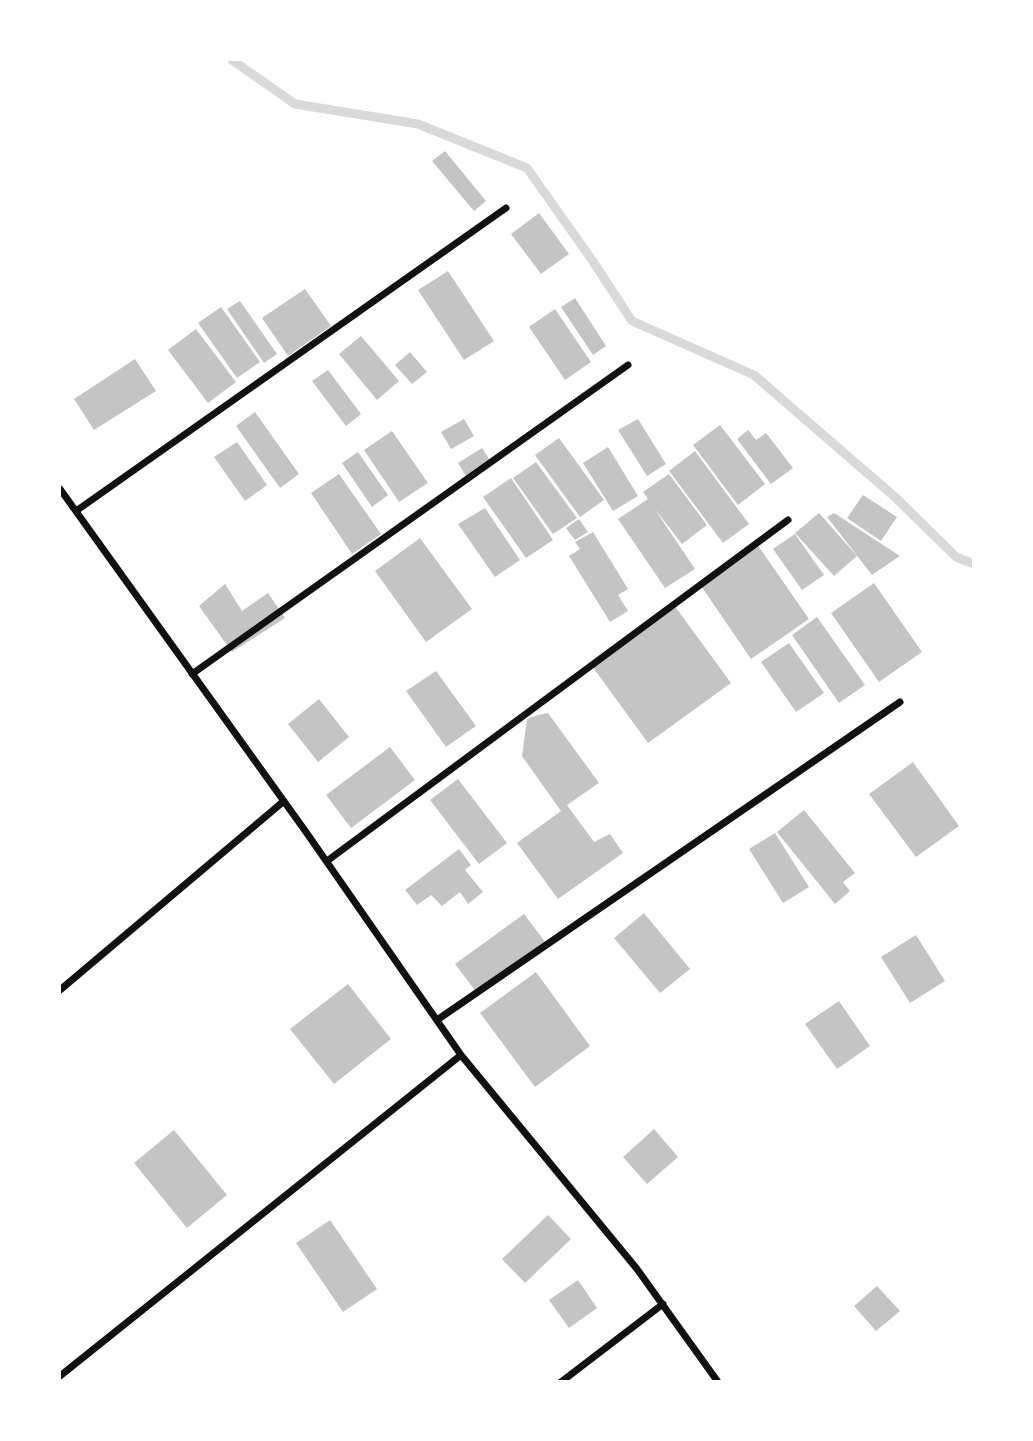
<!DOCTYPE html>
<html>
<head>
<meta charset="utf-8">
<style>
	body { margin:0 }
	#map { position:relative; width:1033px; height:1441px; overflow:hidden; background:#fff; font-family:Barlow,sans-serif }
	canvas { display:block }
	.frame { position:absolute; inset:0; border:61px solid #fff; pointer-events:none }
</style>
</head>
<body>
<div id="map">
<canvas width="1033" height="1441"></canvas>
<div class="frame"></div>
</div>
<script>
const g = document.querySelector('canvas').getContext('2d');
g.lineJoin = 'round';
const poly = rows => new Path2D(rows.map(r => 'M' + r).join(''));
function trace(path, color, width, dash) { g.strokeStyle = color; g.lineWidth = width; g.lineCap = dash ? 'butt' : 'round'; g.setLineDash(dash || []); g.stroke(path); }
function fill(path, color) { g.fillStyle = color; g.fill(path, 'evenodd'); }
trace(poly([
	[232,60,295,104,418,124,527,168,592,260,632,321,754,375,896,498,956,557,974,564]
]), '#d9d9d9', 9);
fill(poly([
	[445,151,486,201,474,211,432,161],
	[539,213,569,254,541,274,511,234],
	[448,271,494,341,464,360,418,290],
	[305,289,331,326,288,356,262,318],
	[575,298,606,346,593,355,561,307],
	[240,301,277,354,264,363,227,309],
	[221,307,260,362,237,378,198,323],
	[555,309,591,362,565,380,529,327],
	[196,329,236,382,208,403,168,350],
	[361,336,399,381,377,400,339,354],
	[410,352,427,372,412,384,395,365],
	[135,359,156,391,94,430,74,399],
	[328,370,361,414,346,426,312,381],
	[255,412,299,474,280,488,236,426],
	[464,419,474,436,451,449,441,432],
	[638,419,666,464,647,476,618,430],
	[720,425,765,484,738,505,693,445],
	[748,430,756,440,766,433,793,468,771,484,737,439],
	[392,431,428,483,399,502,364,450],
	[559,438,604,500,580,517,535,455],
	[237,442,267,485,245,501,214,457],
	[608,447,638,496,613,511,583,463],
	[482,448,492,463,467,478,458,463],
	[695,451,749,524,723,543,669,471],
	[358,452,388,495,372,507,342,463],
	[536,462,577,518,553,534,513,478],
	[339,474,381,534,352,554,311,493],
	[669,474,707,525,682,544,654,508,695,569,665,588,618,519,648,499,643,492],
	[511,478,553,540,526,558,483,497],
	[863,495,897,517,881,541,847,518],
	[485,508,520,560,495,577,458,524],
	[819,513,857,556,834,576,795,533],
	[834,513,900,556,872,575,827,517],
	[579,519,588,532,575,540,566,528],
	[593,532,628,589,618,595,628,611,610,622,569,556,580,549,575,542],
	[795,534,824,575,802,590,773,549],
	[420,538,472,609,426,642,375,571],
	[757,544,809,619,751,659,699,583],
	[874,583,922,652,879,682,831,613],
	[225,584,242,611,268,593,285,618,232,652,199,606],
	[674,605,731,683,648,743,592,666],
	[817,617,865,685,839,703,792,635],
	[789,643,824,693,796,712,761,662],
	[436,671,476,726,446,747,406,691],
	[319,699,349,737,318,762,288,724],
	[548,713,599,783,567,805,594,842,610,834,623,853,558,899,517,843,561,811,522,756,527,719,538,715],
	[390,747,415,780,351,828,326,795],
	[913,762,959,826,916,857,869,794],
	[458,779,507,843,479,864,430,800],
	[804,810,855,873,843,882,850,891,835,904,777,832],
	[775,833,809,887,783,903,749,849],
	[459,849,471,865,465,870,483,892,468,904,460,892,442,906,431,895,417,905,405,890],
	[644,913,690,969,660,993,614,938],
	[524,914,546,943,477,993,455,964],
	[916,935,945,981,910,1003,881,957],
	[536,972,590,1046,535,1087,480,1013],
	[348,984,391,1039,334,1084,290,1029],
	[839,1001,870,1046,837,1069,805,1024],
	[654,1129,678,1157,647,1184,623,1157],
	[174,1130,227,1195,187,1228,134,1163],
	[548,1215,571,1239,525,1283,502,1259],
	[330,1220,377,1289,343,1312,296,1243],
	[578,1280,597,1308,569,1328,549,1300],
	[877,1286,900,1311,876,1331,854,1306]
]), '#c4c4c4');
trace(poly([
	[60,489,306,832,461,1055,637,1269,718,1382],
	[76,511,506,208],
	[192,674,628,365],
	[327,861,788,520],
	[60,990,284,801],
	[437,1020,900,702],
	[60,1376,461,1055],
	[561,1382,663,1304]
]), '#111', 7);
</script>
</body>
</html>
